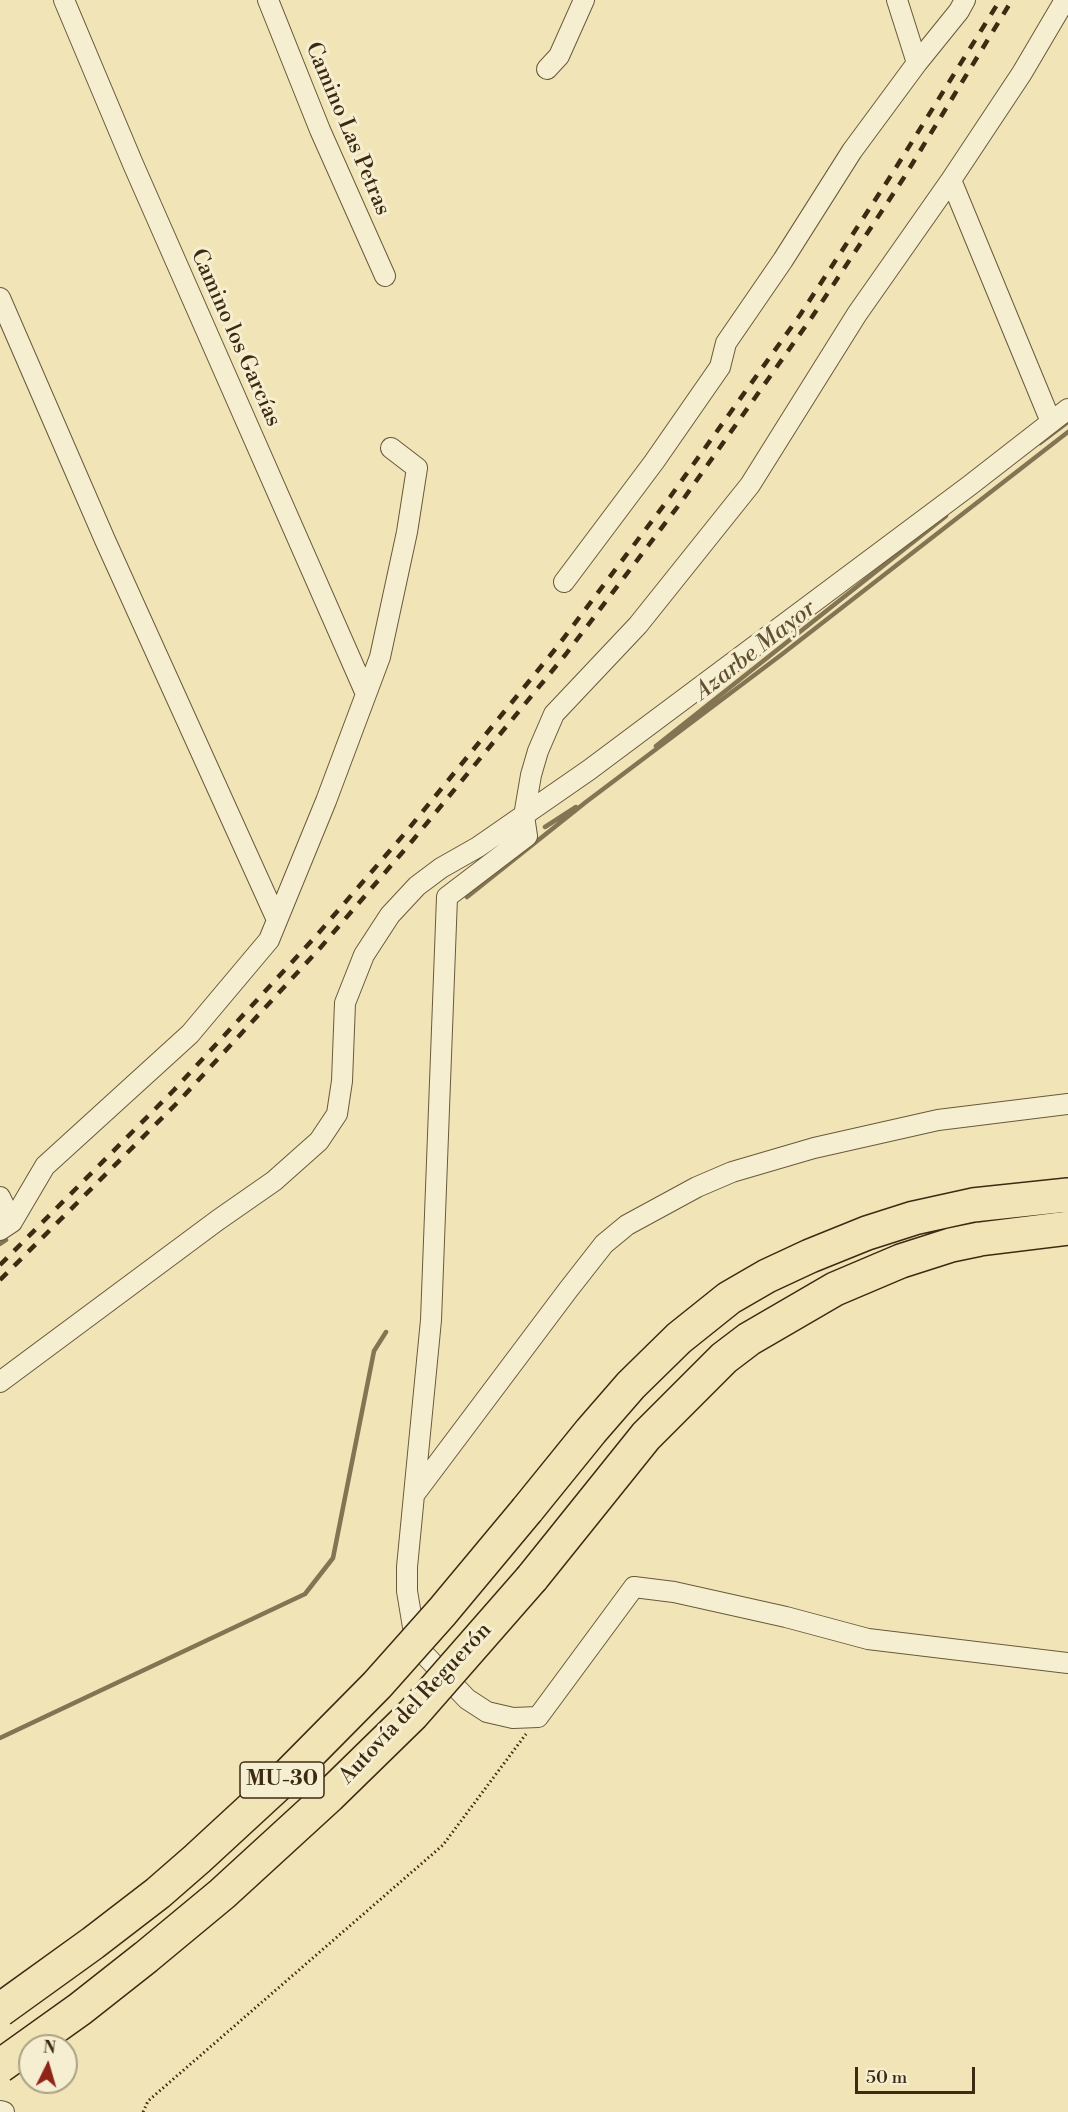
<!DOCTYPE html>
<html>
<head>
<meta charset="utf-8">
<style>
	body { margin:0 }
	#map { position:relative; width:1068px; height:2112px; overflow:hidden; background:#f1e5b7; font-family:"Libre Bodoni",serif }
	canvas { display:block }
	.north { position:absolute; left:18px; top:2034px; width:60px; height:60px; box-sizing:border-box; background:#f6eed0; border:2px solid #aca084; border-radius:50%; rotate:5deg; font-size:16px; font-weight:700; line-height:24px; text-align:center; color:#3c2a12 }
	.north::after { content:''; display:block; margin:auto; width:21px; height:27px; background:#8f2418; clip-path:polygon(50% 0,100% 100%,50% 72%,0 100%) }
	.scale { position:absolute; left:855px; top:2067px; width:120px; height:27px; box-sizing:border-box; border:3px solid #3c2a12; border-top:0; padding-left:8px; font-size:18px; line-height:21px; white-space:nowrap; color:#3c2a12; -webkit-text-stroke:4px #f6eed0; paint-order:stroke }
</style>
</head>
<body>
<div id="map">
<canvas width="1068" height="2112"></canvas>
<div class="north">N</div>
<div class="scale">50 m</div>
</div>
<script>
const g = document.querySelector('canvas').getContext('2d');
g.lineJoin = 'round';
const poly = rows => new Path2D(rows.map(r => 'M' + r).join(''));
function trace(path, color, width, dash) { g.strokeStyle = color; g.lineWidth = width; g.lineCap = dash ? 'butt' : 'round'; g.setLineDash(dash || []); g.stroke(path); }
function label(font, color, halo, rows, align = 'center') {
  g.font = font + ' "Libre Bodoni",serif'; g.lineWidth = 6; g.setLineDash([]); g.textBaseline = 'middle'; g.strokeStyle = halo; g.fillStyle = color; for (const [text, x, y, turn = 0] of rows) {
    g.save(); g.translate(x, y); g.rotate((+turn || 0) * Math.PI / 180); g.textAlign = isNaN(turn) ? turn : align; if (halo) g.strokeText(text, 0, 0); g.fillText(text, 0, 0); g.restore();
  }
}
trace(poly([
	[1040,443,1068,422],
	[656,746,946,516],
	[545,827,576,807],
	[467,897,586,802,781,655,1068,432],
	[0,1244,6,1240],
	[0,1738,305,1594,333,1558,374,1351,386,1332]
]), '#837453', 4.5);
const minor = poly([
	[64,0,133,164,366,694],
	[268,0,320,130,385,276],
	[897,0,917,63],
	[547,69,559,56,584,0],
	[951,180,1022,73,1065,0],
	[0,298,105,540,277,920],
	[1051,422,951,180,857,314,750,485,638,625,554,714,538,751,531,775,524,816,527,836,447,897,431,1320,407,1567,407,1591,413,1627,424,1654,467,1699,487,1712,513,1718,538,1717,634,1587,674,1592,786,1617,868,1639,1068,1663],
	[564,582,654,462,720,367,726,343,783,260,852,151,917,63,959,11,965,0],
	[0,1197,12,1222],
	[0,1230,12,1222,45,1166,190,1034,269,940,326,801,380,657,407,532,417,468,391,448],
	[0,1382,218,1220,274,1181,319,1141,337,1114,342,1081,345,1003,364,955,390,915,417,886,441,868,478,847,589,770,969,486,1068,409],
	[414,1495,568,1290,604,1244,627,1225,697,1187,732,1172,814,1148,938,1120,1068,1104],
	[0,2111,4,2112]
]);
const motorway = poly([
	[527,1510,591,1431,631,1385,679,1338,729,1298,767,1276,810,1256,867,1233,914,1218,973,1205,1068,1195],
	[532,1578,646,1436,724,1358,749,1339,835,1289,901,1261,951,1245,980,1239,1068,1228]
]);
trace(minor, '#69593b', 22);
trace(motorway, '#3c2a12', 36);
trace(poly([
	[143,2112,148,2101,443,1845,526,1734]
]), '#3c2a12', 3, [1.5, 3]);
trace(minor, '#f6eed0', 20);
trace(motorway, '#f1e5b7', 33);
trace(poly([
	[0,1265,174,1090,316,936,406,832,557,647,670,497,800,315,892,174,1000,0],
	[0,1280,180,1100,321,947,413,840,566,654,682,501,812,317,903,179,1012,0]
]), '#3c2a12', 4.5, [10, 10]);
const motorwayBridge = poly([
	[0,2010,93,1943,158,1893,197,1859,287,1776,377,1685,442,1612,527,1510],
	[0,2066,80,2009,146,1957,222,1894,329,1796,413,1714,532,1578]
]);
trace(motorwayBridge, '#3c2a12', 36, []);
trace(motorwayBridge, '#f1e5b7', 33);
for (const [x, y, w] of [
	[282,1780,84]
]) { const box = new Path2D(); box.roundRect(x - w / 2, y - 18, w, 36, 4.5); g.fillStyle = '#f6eed0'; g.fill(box); trace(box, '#3c2a12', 1.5); }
label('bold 21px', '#3c2a12', null, [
	["MU-30",282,1780]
]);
label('22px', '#3c2a12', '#f6eed0', [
	["Camino Las Petras",347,129,67],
	["Camino los Garcías",235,338,66],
	["Autovía del Reguerón",416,1704,-47]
]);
label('italic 24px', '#604f33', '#f6eed0', [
	["Azarbe Mayor",756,651,-38]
]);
</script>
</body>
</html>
